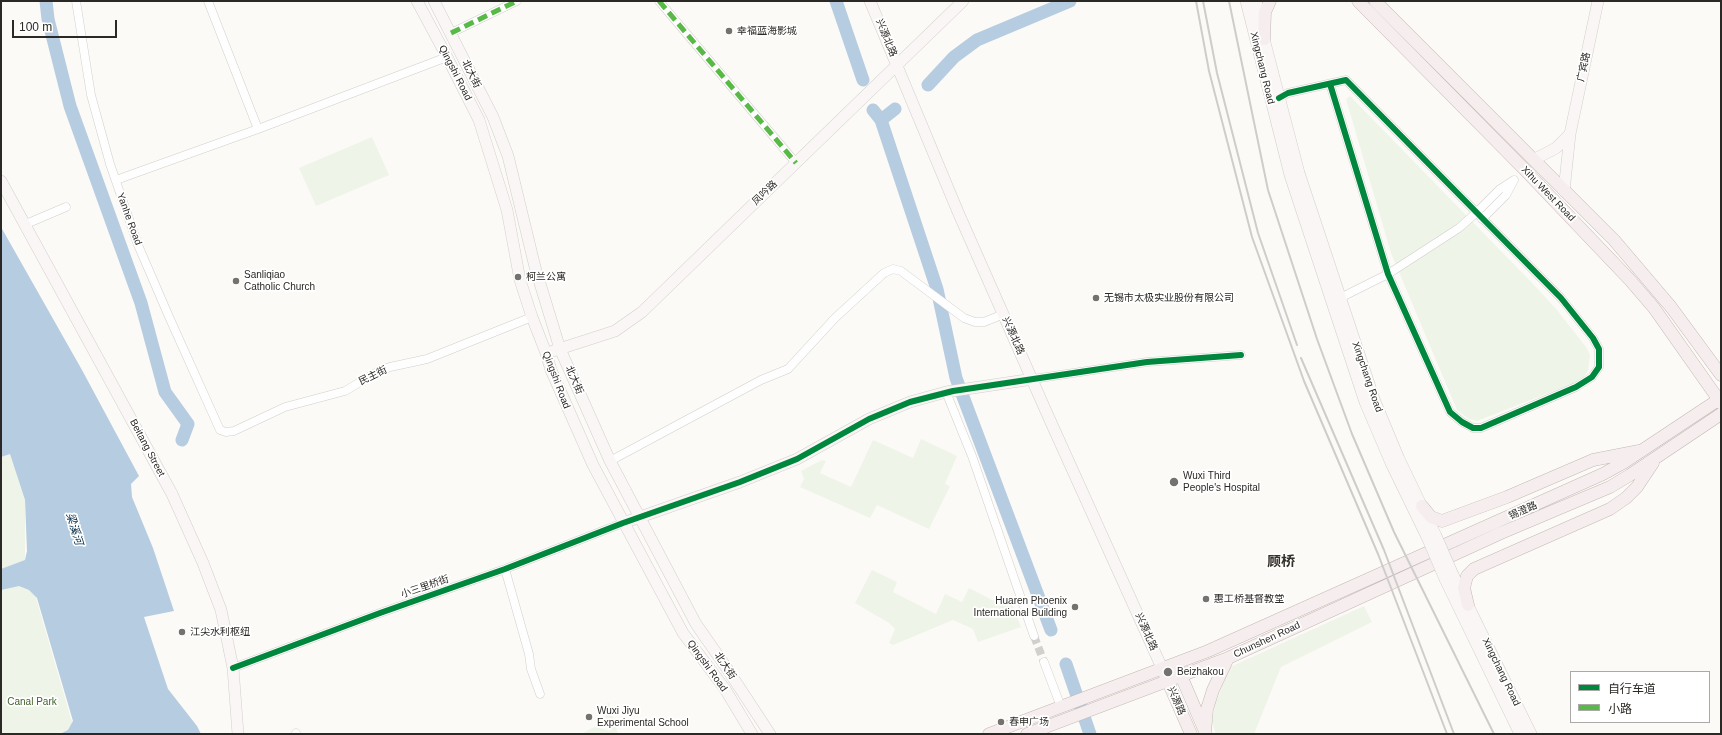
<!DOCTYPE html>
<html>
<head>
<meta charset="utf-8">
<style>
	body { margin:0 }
	#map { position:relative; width:1722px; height:735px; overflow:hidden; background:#fcfaf6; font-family:Arial,"Noto Sans SC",sans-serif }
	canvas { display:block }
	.frame { position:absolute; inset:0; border:2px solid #2b2925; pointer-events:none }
	.legend { position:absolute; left:1570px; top:671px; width:140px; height:52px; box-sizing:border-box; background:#fff; border:1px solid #aaa9a8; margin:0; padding:5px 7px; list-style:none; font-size:12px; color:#2b2925 }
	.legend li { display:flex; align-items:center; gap:8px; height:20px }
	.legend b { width:20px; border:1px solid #aaa9a8 }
	.scale { position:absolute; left:12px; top:20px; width:105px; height:18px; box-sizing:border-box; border:2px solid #2b2925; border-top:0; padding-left:5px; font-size:12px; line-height:14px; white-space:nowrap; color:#2b2925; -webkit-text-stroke:3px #fff; paint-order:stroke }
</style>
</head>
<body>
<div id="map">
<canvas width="1722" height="735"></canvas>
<div class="frame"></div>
<ul class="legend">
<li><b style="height:5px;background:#00873e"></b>自行车道</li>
<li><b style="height:5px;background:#58b947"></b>小路</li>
</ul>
<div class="scale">100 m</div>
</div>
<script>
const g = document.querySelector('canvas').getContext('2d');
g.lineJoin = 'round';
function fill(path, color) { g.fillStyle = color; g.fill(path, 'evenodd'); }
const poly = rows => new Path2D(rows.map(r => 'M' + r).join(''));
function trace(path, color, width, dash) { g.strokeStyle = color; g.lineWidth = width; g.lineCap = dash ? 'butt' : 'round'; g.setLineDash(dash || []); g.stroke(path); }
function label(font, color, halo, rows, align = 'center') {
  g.font = font + ' Arial,"Noto Sans SC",sans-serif'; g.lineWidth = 3.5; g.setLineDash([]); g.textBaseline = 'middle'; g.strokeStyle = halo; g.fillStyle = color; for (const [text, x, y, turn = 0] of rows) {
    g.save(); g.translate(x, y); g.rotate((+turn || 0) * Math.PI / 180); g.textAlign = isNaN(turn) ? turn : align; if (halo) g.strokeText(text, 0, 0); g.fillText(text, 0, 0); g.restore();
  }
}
fill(poly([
	[1350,96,1534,285,1557,310,1586,347,1590,355,1588,371,1583,378,1577,382,1477,421,1469,419,1457,410,1391,253,1346,99],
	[372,137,389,175,316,206,299,168],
	[921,439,957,456,945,484,950,486,929,529,877,505,870,518,800,487,804,479,801,471,822,460,826,461,820,473,851,487,873,440,913,458],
	[1,443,10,454,25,501,25,560,71,719,79,734,1,734],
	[872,570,897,582,893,592,936,614,945,594,962,602,969,588,1004,606,1009,597,1021,627,978,642,973,629,953,620,893,645,889,643,895,629,889,623,855,603],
	[1364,606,1372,622,1281,667,1254,734,1216,734,1212,723,1215,705,1230,667],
	[609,703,618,734,582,734,590,729,596,727,610,731,602,705]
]), '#eef4e7');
fill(poly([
	[1,227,82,370,139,476,131,484,132,497,153,548,174,611,144,617,168,689,197,726,201,734,60,734,68,730,73,721,37,598,29,590,19,586,1,590,1,569,25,560,27,551,25,500,10,454,1,457]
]), '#b6cce0');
trace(poly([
	[46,1,48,19,70,106,141,303,165,392,188,424,182,440],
	[836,1,863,80],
	[928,85,954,57,977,40,1070,1],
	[873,110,881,120,937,289,956,378,1051,630],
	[881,120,895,109],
	[1066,664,1090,734]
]), '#b6cce0', 13);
trace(poly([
	[1034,636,1044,662]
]), '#d2d0cc', 8, [8, 4]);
const street = poly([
	[76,1,91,95,110,164,138,245,170,319,220,430,226,432,234,431,285,407,345,391,377,372,390,367,427,359,532,317],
	[208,1,258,129,447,57],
	[659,1,796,163],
	[451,33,517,1],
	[1279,98,1288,93,1346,80,1561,298,1593,338,1599,349,1599,367,1592,377,1576,387,1481,428,1473,428,1462,422,1450,412,1388,274,1330,84],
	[116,180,258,129],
	[26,224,66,207],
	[1340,298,1388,274,1459,228,1476,213,1500,189,1514,180,1506,195,1482,219],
	[1033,379,1147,362,1241,355],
	[946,392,972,456,1034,636],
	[610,461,761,380,788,369,835,318,884,273,893,269,901,271,964,318,975,322,984,322,1004,314],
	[505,569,529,654,531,669,540,694],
	[1044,662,1061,707],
	[233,668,380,613,505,569,623,523],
	[296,733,296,734]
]);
const secondary = poly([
	[417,1,447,57,479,120,507,210,520,280,532,317,546,353,551,370,593,465,683,633,725,689,752,734],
	[434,1,493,117,508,156,535,267,560,349,610,461,696,624,726,667,770,734],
	[870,1,958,212,1049,418,1162,668],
	[1246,1,1290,175,1365,402,1391,463,1428,539],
	[1256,1,1264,39,1299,173,1374,399,1399,459,1436,536],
	[1533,160,1556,148,1570,134],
	[1,181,172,494,203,563,221,610,233,668,238,734],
	[1564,191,1570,134,1598,1],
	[553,351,615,331,642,312,963,1],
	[623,523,740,482,797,459,869,419,910,402,946,392,1033,379],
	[1453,575,1531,734],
	[1445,579,1520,734]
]);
const primary = poly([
	[1358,1,1524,169,1630,280,1654,308,1721,403],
	[1375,1,1614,240,1671,307,1721,375],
	[1264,39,1265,12,1270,1],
	[1422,506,1431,517,1442,521,1507,497,1593,460,1639,451],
	[1468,605,1464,588,1467,576,1474,569,1610,509,1626,498,1637,487,1653,463],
	[1179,671,1204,729],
	[1165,675,1191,734],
	[1205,732,1207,709,1213,690,1228,658],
	[989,734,1208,651,1603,474,1623,463,1721,398],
	[1027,734,1228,658,1501,533,1610,487,1630,475,1721,414]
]);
trace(street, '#d1cfcb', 9);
trace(secondary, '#d1cfcb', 12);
trace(primary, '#c5b7b6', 13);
trace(street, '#fffefe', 8);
trace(secondary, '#faf6f6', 11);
trace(primary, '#f6eeee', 12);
trace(poly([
	[1196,1,1209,71,1252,237,1304,381,1378,554,1447,734],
	[1203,1,1217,73,1258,233,1297,345],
	[1229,1,1268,190,1317,339,1352,434,1394,532,1494,734],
	[1301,358,1384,550,1454,734]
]), '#cecdcc', 2);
const secondaryBridge = poly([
	[1436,536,1453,575],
	[1428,539,1445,579]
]);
trace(secondaryBridge, '#d1cfcb', 12, []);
trace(secondaryBridge, '#faf6f6', 11);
trace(poly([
	[659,1,796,163],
	[451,33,517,1]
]), '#58b947', 5, [10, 5]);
trace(poly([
	[1279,98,1288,93,1346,80,1561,298,1593,338,1599,349,1599,367,1592,377,1576,387,1481,428,1473,428,1462,422,1450,412,1388,274,1330,84],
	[233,668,380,613,505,569,623,523,740,482,797,459,869,419,910,402,953,391,1147,362,1241,355]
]), '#00873e', 6);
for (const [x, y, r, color] of [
	[729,31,4,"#74726e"],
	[518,277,4,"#74726e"],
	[236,281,4,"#74726e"],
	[1096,298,4,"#74726e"],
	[1174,482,5,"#74726e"],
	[1206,599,4,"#74726e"],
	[1075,607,4,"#74726e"],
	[182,632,4,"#74726e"],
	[1168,672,5,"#74726e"],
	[589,717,4,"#74726e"],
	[1001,722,4,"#74726e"]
]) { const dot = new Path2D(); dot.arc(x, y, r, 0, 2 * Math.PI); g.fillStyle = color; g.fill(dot); trace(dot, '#fff', 1.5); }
label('10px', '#2b2925', '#fff', [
	["幸福蓝海影城",737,31],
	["Sanliqiao",244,275],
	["Catholic Church",244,287],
	["柯兰公寓",526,277],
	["无锡市太极实业股份有限公司",1104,298],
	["Wuxi Third",1183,476],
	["People's Hospital",1183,488],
	["惠工桥基督教堂",1214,599],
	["Huaren Phoenix",1067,601,"right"],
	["International Building",1067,613,"right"],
	["江尖水利枢纽",190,632],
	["Beizhakou",1177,672],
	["Wuxi Jiyu",597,711],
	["Experimental School",597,723],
	["春申广场",1009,722]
], 'left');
label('10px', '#2b2925', '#fff', [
	["兴源北路",886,38,68],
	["广宾路",1584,67,-78],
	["Xingchang Road",1262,68,76],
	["Qingshi Road",455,73,63],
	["北大街",471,74,64],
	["凤吟路",765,193,-44],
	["Xihu West Road",1548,194,46],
	["Yanhe Road",129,219,70],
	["兴源北路",1013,336,66],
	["民主街",373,376,-26],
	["Xingchang Road",1367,377,71],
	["Qingshi Road",556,380,69],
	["北大街",574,380,66],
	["Beitang Street",147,448,62],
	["锡澄路",1523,511,-24],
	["小三里桥街",425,587,-19],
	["兴源北路",1146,632,66],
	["Chunshen Road",1267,640,-25],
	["Qingshi Road",707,666,54],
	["北大街",725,666,56],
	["Xingchang Road",1501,672,64],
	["兴源路",1176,701,66]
]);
label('10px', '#42612e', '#fff', [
	["Canal Park",32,702]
]);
label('italic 11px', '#052d4a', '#fff', [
	["梁溪河",74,529,73]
]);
label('bold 14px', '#35312a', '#fff', [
	["顾桥",1281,562]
]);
</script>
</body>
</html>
